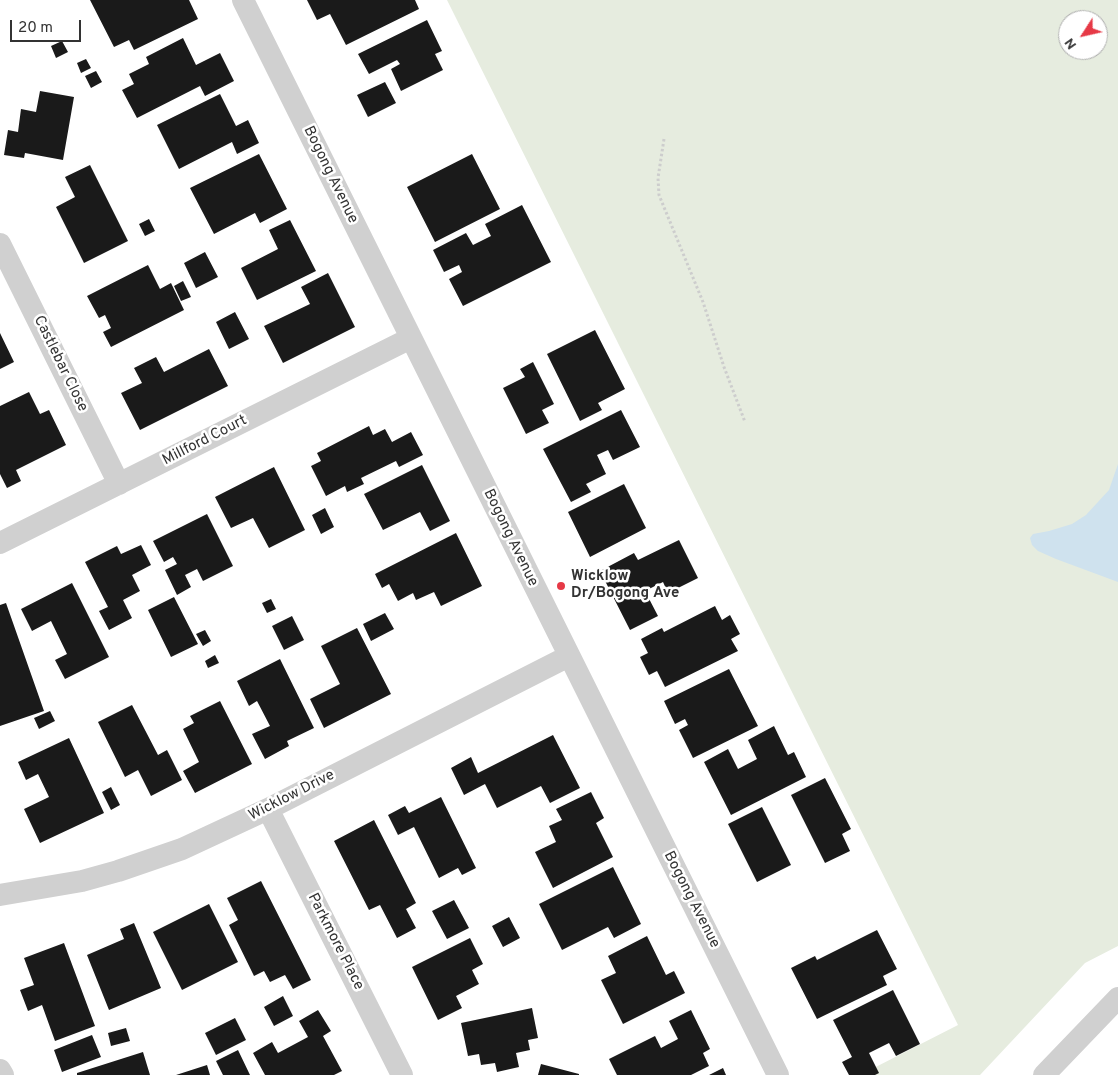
<!DOCTYPE html>
<html>
<head>
<meta charset="utf-8">
<style>
	body { margin:0 }
	#map { position:relative; width:1118px; height:1075px; overflow:hidden; background:#fff; font-family:Overpass,sans-serif }
	canvas { display:block }
	.north { position:absolute; left:1058px; top:10px; width:50px; height:50px; box-sizing:border-box; background:#fff; border:1px solid #adadad; border-radius:50%; rotate:235deg; font-size:14px; font-weight:700; line-height:20px; text-align:center; color:#333 }
	.north::after { content:''; display:block; margin:auto; width:18px; height:22px; background:#e63946; clip-path:polygon(50% 0,100% 100%,50% 72%,0 100%) }
	.scale { position:absolute; left:10px; top:20px; width:71px; height:22px; box-sizing:border-box; border:2px solid #333; border-top:0; padding-left:6px; font-size:15px; line-height:18px; white-space:nowrap; color:#333; -webkit-text-stroke:4px #fff; paint-order:stroke }
</style>
</head>
<body>
<div id="map">
<canvas width="1118" height="1075"></canvas>
<div class="north">N</div>
<div class="scale">20 m</div>
</div>
<script>
const g = document.querySelector('canvas').getContext('2d');
g.lineJoin = 'round';
function fill(path, color) { g.fillStyle = color; g.fill(path, 'evenodd'); }
const poly = rows => new Path2D(rows.map(r => 'M' + r).join(''));
function trace(path, color, width, dash) { g.strokeStyle = color; g.lineWidth = width; g.lineCap = dash ? 'butt' : 'round'; g.setLineDash(dash || []); g.stroke(path); }
function label(font, color, halo, rows, align = 'center') {
  g.font = font + ' Overpass,sans-serif'; g.lineWidth = 5; g.setLineDash([]); g.textBaseline = 'middle'; g.strokeStyle = halo; g.fillStyle = color; for (const [text, x, y, turn = 0] of rows) {
    g.save(); g.translate(x, y); g.rotate((+turn || 0) * Math.PI / 180); g.textAlign = isNaN(turn) ? turn : align; if (halo) g.strokeText(text, 0, 0); g.fillText(text, 0, 0); g.restore();
  }
}
fill(poly([
	[447,0,1118,0,1118,946,1085,963,980,1075,860,1075,958,1025],
	[1068,20,1098,20,1098,50,1068,50]
]), '#e6ecdf');
fill(poly([
	[1118,464,1118,582,1056,559,1038,551,1032,545,1030,538,1033,534,1049,531,1072,524,1086,515,1109,490]
]), '#cfe2ee');
fill(poly([
	[90,0,189,0,198,19,134,50,129,40,114,47],
	[307,0,415,0,419,9,346,45,330,14,317,20],
	[427,20,442,51,435,54,443,70,401,91,391,69,400,64,397,60,369,74,358,54],
	[183,38,196,65,220,53,234,81,205,96,200,86,137,118,122,90,134,84,129,74,149,64,146,57],
	[62,41,68,52,56,58,51,46],
	[86,59,91,68,81,73,77,63],
	[96,71,102,82,91,88,85,76],
	[385,82,396,103,368,117,357,95],
	[40,91,74,97,63,160,25,153,24,158,4,155,8,130,18,132,21,109,36,112],
	[220,94,236,126,248,120,259,143,237,154,232,142,179,169,157,125],
	[259,154,287,209,260,223,255,213,214,234,190,188],
	[472,154,500,209,435,242,407,187],
	[90,165,128,241,84,263,56,207,75,197,65,177],
	[522,205,551,262,463,306,449,279,462,272,459,265,444,272,433,250,466,233,473,245,491,236,485,224],
	[149,219,155,231,145,236,139,224],
	[290,220,316,271,257,300,241,268,278,249,269,230],
	[205,252,218,277,196,288,184,263],
	[148,265,160,289,171,283,184,310,111,347,103,332,111,328,105,315,99,318,87,296],
	[328,273,355,327,283,363,264,326,310,304,301,287],
	[183,281,191,297,181,301,174,286],
	[235,312,249,339,229,349,216,322],
	[595,330,625,389,598,403,602,410,580,421,547,354],
	[0,333,14,362,0,369],
	[209,349,228,386,140,430,121,393,142,383,134,368,156,357,164,372],
	[533,362,554,404,542,410,549,423,526,434,503,388,525,377,520,369],
	[29,392,40,414,49,410,66,445,16,470,21,481,7,488,0,474,0,406],
	[621,410,640,447,613,460,608,450,597,455,606,474,586,484,591,492,571,502,543,449],
	[369,426,373,435,385,429,392,442,411,432,423,455,399,467,396,461,361,478,364,484,347,492,345,486,326,496,311,466,321,461,317,453],
	[422,465,450,521,430,531,420,512,383,530,364,494],
	[274,467,305,530,269,548,253,518,231,528,215,497],
	[624,484,646,528,590,557,568,512],
	[325,508,334,527,321,534,312,515],
	[207,514,233,566,203,581,197,569,185,575,191,587,177,595,165,570,177,564,173,557,164,562,153,541],
	[456,533,482,586,441,606,434,592,416,600,413,593,398,601,389,584,382,588,375,574],
	[679,540,698,578,668,593,663,582,645,591,658,616,630,630,600,571,634,553,638,560],
	[141,545,151,565,132,575,140,591,123,600,132,618,109,630,99,611,108,607,85,562,117,546,121,554],
	[72,583,109,657,65,679,55,660,67,654,51,621,32,631,21,609],
	[174,597,198,644,171,657,148,610],
	[271,599,276,609,267,613,262,603],
	[6,603,44,711,0,726,0,605],
	[715,606,722,620,730,615,740,634,731,639,738,651,665,687,657,671,649,675,640,657,648,653,641,639,662,628,664,632],
	[385,613,394,629,371,641,363,624],
	[292,616,304,640,284,650,272,626],
	[357,628,391,694,324,728,310,699,340,684,321,646],
	[205,630,211,641,203,646,196,634],
	[215,655,219,663,208,668,205,661],
	[280,659,314,728,287,741,289,746,265,759,252,734,270,726,257,701,249,706,237,681],
	[729,669,758,726,693,758,679,730,688,725,685,719,675,724,664,701],
	[220,701,252,764,195,793,183,771,199,762,183,729,194,723,190,716],
	[132,705,158,755,167,750,182,780,151,796,138,770,125,777,98,722],
	[50,711,55,721,39,729,34,718],
	[774,726,788,755,794,752,806,777,731,815,704,762,728,749,738,769,757,759,748,740],
	[553,735,580,788,550,803,541,786,497,808,485,784,464,795,451,768,471,757,478,773],
	[69,738,104,813,40,843,24,809,49,797,38,774,26,780,18,762],
	[825,778,851,829,842,834,850,851,825,863,791,795],
	[111,787,120,805,111,810,102,792],
	[591,792,604,818,596,823,613,857,553,888,535,852,556,842,549,826,562,820,556,809],
	[441,797,476,868,462,875,458,868,439,878,414,827,398,835,388,815,405,806,409,813],
	[762,807,791,865,757,882,728,824],
	[374,820,416,903,406,909,416,928,397,938,380,905,369,910,334,841],
	[613,867,641,924,614,938,608,927,562,950,539,904],
	[261,881,311,980,293,989,285,975,270,982,264,971,254,976,229,925,238,920,227,898],
	[454,900,469,928,447,939,432,911],
	[209,904,238,962,182,990,153,932],
	[509,917,520,938,503,947,492,926],
	[134,923,161,988,109,1010,87,955,124,939,120,929],
	[877,930,897,969,883,976,887,985,817,1019,791,968,815,956,817,960],
	[647,936,666,975,674,971,685,993,623,1024,601,980,616,973,608,956],
	[470,938,483,964,472,970,479,984,456,996,462,1008,438,1020,412,967],
	[64,943,95,1026,55,1041,42,1005,28,1011,20,990,34,985,24,958],
	[893,990,920,1044,896,1056,889,1043,869,1053,879,1073,875,1075,849,1075,842,1062,852,1057,833,1020],
	[283,996,293,1016,274,1026,264,1007],
	[532,1008,538,1038,528,1040,530,1050,516,1053,519,1067,497,1072,495,1063,481,1065,479,1054,468,1056,461,1023],
	[318,1010,331,1031,323,1036,342,1071,334,1075,265,1075,253,1053,272,1042,278,1053,308,1037,299,1021],
	[691,1010,710,1049,703,1053,709,1066,691,1075,617,1075,609,1059,655,1036,661,1048,678,1039,669,1021],
	[235,1018,246,1040,216,1055,205,1033],
	[126,1028,130,1041,111,1046,108,1033],
	[92,1035,101,1057,62,1072,54,1050],
	[238,1050,250,1075,223,1075,216,1061],
	[143,1052,150,1075,77,1075,77,1073],
	[541,1064,579,1074,579,1075,538,1075],
	[207,1065,210,1075,176,1075],
	[723,1068,726,1075,709,1075]
]), '#1a1a1a');
trace(poly([
	[664,139,658,178,659,195,703,302,724,367,745,422]
]), '#cdcdcd', 3, [2.5, 2.5]);
trace(poly([
	[243,0,778,1075],
	[0,244,119,484],
	[0,543,411,338],
	[268,809,402,1075],
	[0,895,82,881,118,871,182,849,268,809,569,656],
	[0,1070,3,1075],
	[1044,1075,1118,998]
]), '#d0d0d0', 22);
for (const [x, y, r, color] of [
	[561,586,5,"#e63946"]
]) { const dot = new Path2D(); dot.arc(x, y, r, 0, 2 * Math.PI); g.fillStyle = color; g.fill(dot); trace(dot, '#fff', 2); }
label('15px', '#333', '#fff', [
	["Bogong Avenue",330,175,64],
	["Castlebar Close",60,364,64],
	["Millford Court",205,441,-27],
	["Bogong Avenue",510,538,64],
	["Wicklow Drive",292,796,-27],
	["Bogong Avenue",691,900,63],
	["Parkmore Place",335,942,63]
]);
label('bold 15px', '#333', '#fff', [
	["Wicklow",571,577],
	["Dr/Bogong Ave",571,594]
], 'left');
</script>
</body>
</html>
